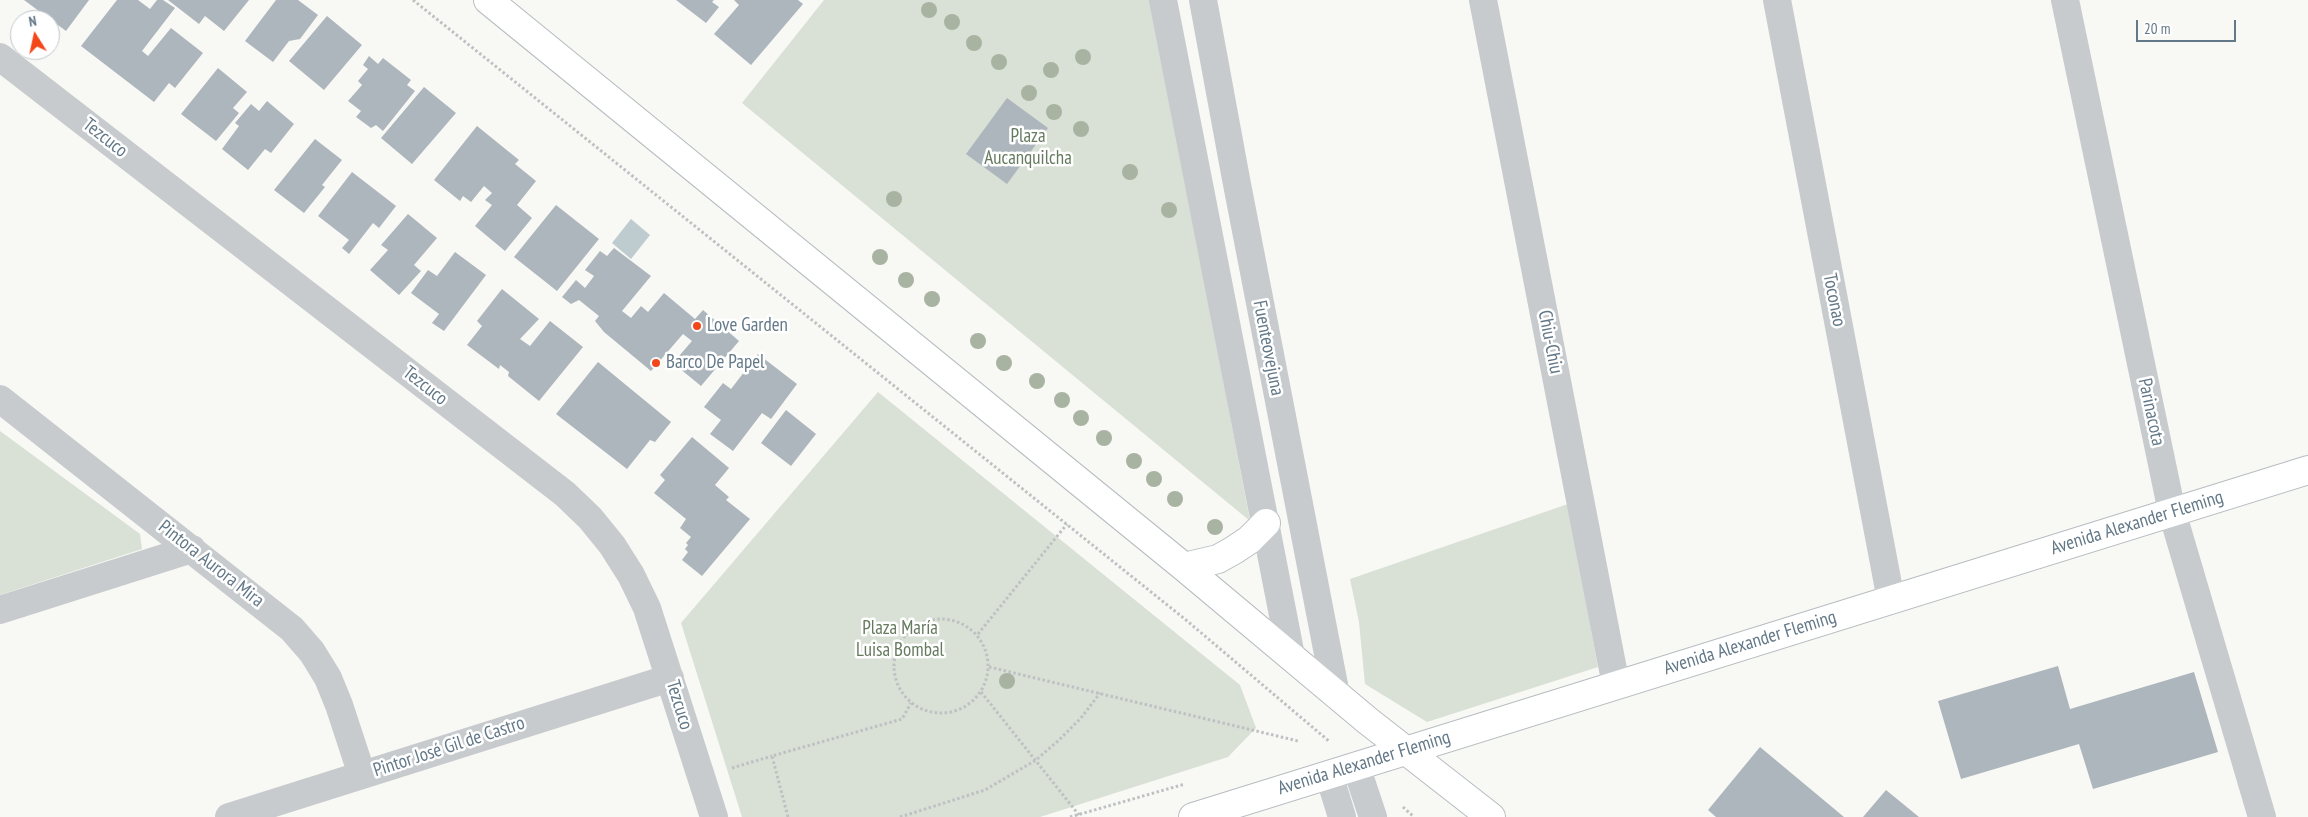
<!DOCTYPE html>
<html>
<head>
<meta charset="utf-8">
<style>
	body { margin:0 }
	#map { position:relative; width:2308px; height:817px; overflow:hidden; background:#f8f8f4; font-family:"PT Sans Narrow",sans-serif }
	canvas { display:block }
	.north { position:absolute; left:10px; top:10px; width:50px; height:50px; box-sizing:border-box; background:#fff; border:1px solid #c1c9cf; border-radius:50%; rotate:350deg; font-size:14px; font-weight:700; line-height:20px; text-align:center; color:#647988 }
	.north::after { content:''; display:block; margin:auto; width:18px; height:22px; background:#f34619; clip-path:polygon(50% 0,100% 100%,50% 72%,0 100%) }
	.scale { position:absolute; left:2136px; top:20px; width:100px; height:22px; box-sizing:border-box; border:2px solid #647988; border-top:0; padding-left:6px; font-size:15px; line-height:18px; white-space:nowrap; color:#647988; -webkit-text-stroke:4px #fff; paint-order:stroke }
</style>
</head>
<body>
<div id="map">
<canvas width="2308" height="817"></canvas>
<div class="north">N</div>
<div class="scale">20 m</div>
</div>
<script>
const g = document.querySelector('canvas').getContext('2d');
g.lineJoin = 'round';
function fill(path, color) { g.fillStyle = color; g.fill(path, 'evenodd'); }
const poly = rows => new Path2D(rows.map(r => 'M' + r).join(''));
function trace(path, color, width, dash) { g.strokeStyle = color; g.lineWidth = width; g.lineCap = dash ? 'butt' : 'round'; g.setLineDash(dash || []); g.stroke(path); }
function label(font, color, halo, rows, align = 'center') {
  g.font = font + ' "PT Sans Narrow",sans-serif'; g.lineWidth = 5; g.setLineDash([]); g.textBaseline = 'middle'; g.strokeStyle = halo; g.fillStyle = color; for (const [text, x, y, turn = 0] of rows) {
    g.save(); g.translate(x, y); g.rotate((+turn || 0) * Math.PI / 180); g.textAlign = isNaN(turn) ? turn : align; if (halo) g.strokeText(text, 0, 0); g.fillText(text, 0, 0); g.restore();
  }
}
fill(poly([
	[824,0,1151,0,1250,521,742,103],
	[878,392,1240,685,1256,728,1228,757,1040,817,742,817,681,623],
	[0,431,140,534,142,549,0,595],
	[1568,504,1598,667,1427,722,1365,684,1359,622,1350,579]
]), '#d9e0d5');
fill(poly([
	[631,219,650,235,631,259,612,243]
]), '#becbcf');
fill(poly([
	[24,0,89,0,66,31],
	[117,0,138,0,150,9,157,0,163,0,175,8,142,51,148,56,171,28,203,53,175,88,169,83,154,102,81,46],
	[168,0,249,0,224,31,205,16,199,24],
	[276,0,298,0,318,15,300,39,289,41,273,62,245,41],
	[676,0,714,0,712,2,719,7,706,23],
	[734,0,798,0,803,4,751,65,714,34,739,5],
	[327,16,362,45,324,90,289,61],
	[369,56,378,64,383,58,411,80,407,85,415,91,383,131,376,125,371,128,356,117,361,111,348,101,362,85,358,81,368,69,363,65],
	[218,68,247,92,233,108,239,113,216,141,181,114],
	[424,87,456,113,412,164,381,138],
	[1007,98,1048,128,1007,184,966,154],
	[267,101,294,124,271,153,265,149,248,170,222,149,239,126,235,123,251,104,259,111],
	[477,126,519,160,515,164,536,181,517,205,532,218,505,251,475,226,492,205,485,200,492,193,484,186,471,202,463,196,460,201,434,180],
	[315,139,342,160,322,185,325,187,304,213,274,190],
	[352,172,396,206,379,228,373,223,349,254,342,248,349,240,318,216],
	[556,205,599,239,557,291,514,257],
	[408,214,437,238,414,265,421,271,399,295,370,270,388,250,381,245],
	[614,248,651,276,622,311,631,318,641,306,648,312,664,293,695,319,703,310,739,341,701,386,673,363,692,341,683,334,651,371,604,332,595,321,599,316,579,300,571,304,562,297,576,280,585,288,594,276,585,270,600,251,607,256],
	[455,252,486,275,444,331,432,323,439,314,411,293,428,270,437,276],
	[502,289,539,319,520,339,530,346,550,321,583,347,539,401,508,376,509,372,500,365,499,369,467,345,482,326,477,321],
	[758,354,797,384,771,419,762,413,733,451,710,434,721,420,704,407,723,383,731,389],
	[598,362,671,422,655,442,650,440,627,469,556,414],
	[786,410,816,434,791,466,761,443],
	[692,437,729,468,715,485,729,497,726,500,750,519,702,576,682,560,688,552,685,549,688,545,686,543,691,537,680,528,686,519,654,493,665,480,660,475],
	[2058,666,2070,709,2194,672,2218,752,2093,789,2079,744,1961,779,1938,701],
	[1760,747,1844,817,1716,817,1708,810],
	[1886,790,1919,817,1863,817]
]), '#adb6bc');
const secondary = poly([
	[488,0,1184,567,1368,721,1491,817],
	[1184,567,1218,559,1234,550,1249,540,1266,523],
	[1193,817,2308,470]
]);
trace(secondary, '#b7bdc1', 30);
trace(poly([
	[413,0,1186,620,1330,742],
	'894 666a47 47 0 1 1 94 0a47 47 0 1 1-94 0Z',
	[978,634,1067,524],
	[989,667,1298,741],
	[981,692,1079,815],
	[732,768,772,756],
	[1403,807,1414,817],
	[788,817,772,756,902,719,911,703],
	[900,817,985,790,1036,760,1059,740,1081,718,1100,693],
	[1070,817,1185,784]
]), '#bec1c3', 3, [2.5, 2.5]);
trace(poly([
	[1163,0,1291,656],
	[1203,0,1236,179,1336,695],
	[1483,0,1616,685],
	[1777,0,1891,600],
	[2065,0,2172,512,2262,817],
	[0,57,565,494,590,518,612,545,631,575,647,608,714,817],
	[0,399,292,629,312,652,328,678,339,705,362,775],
	[0,610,192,549],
	[1356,766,1373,817],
	[1329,775,1342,817],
	[229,817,670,678]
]), '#c7cbce', 28);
trace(secondary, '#fff', 28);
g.fillStyle = '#a8b3a2';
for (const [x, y] of [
	[929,10],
	[952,22],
	[974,43],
	[1083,57],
	[999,62],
	[1051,70],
	[1029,93],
	[1054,112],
	[1081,129],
	[1130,172],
	[894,199],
	[1169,210],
	[880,257],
	[906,280],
	[932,299],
	[978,341],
	[1004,363],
	[1037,381],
	[1062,400],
	[1081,418],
	[1104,438],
	[1134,461],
	[1154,479],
	[1175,499],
	[1215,527],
	[1007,681]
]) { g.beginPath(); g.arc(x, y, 8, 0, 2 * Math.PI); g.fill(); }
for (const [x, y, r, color] of [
	[697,326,5,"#f34619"],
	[656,363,5,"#f34619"]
]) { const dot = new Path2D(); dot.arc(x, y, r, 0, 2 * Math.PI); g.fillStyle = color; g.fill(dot); trace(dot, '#fff', 2); }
label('19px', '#667a5f', '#fff', [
	["Plaza",1028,137],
	["Aucanquilcha",1028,159],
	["Plaza María",900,629],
	["Luisa Bombal",900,651]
]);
label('19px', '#647988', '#fff', [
	["Tezcuco",105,138,38],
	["Toconao",1834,300,79],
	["Chiu-Chiu",1550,342,79],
	["Fuenteovejuna",1268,348,79],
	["Tezcuco",425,386,38],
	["Parinacota",2151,412,78],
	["Avenida Alexander Fleming",2137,523,-17],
	["Pintora Aurora Mira",211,564,38],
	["Avenida Alexander Fleming",1750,643,-17],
	["Tezcuco",679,705,73],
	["Pintor José Gil de Castro",449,747,-18],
	["Avenida Alexander Fleming",1364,763,-17]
]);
label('19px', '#647988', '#fff', [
	["Love Garden",707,326],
	["Barco De Papel",666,363]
], 'left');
</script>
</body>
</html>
